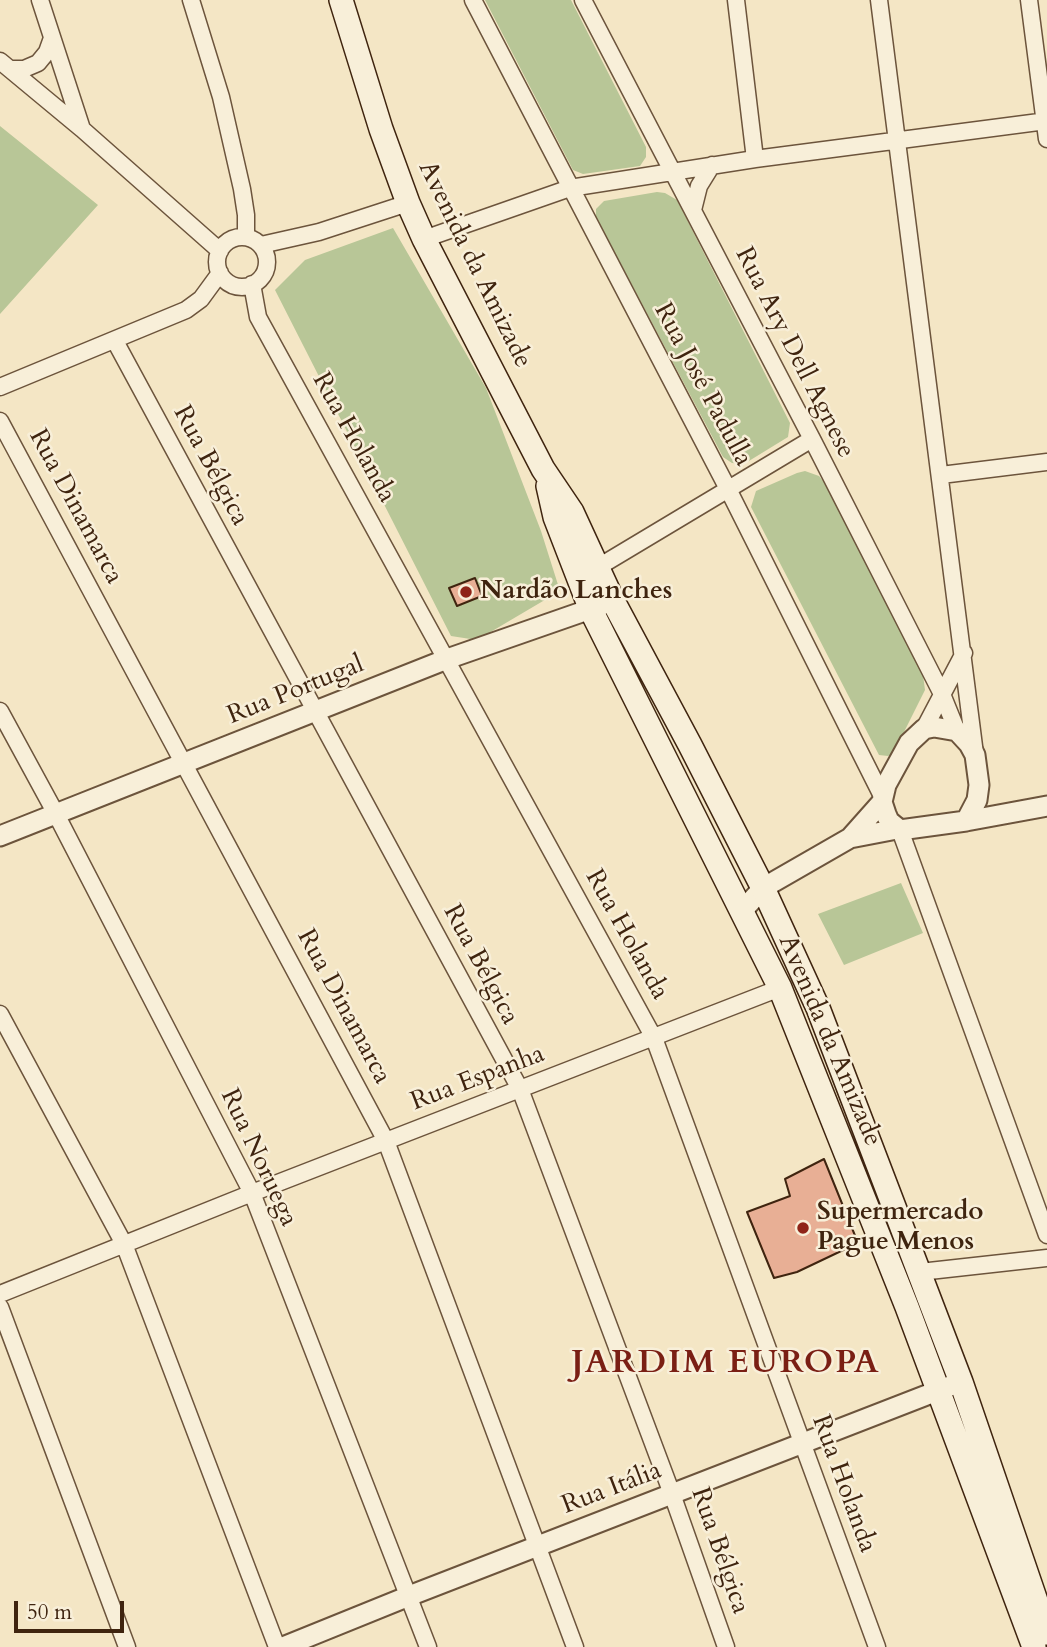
<!DOCTYPE html>
<html>
<head>
<meta charset="utf-8">
<style>
	body { margin:0 }
	#map { position:relative; width:1047px; height:1647px; overflow:hidden; background:#f4e6c5; font-family:Cardo,serif }
	canvas { display:block }
	.scale { position:absolute; left:14px; top:1601px; width:110px; height:32px; box-sizing:border-box; border:4px solid #3f240f; border-top:0; padding-left:9px; font-size:21px; line-height:24px; white-space:nowrap; color:#3f240f; -webkit-text-stroke:5px #f8efd9; paint-order:stroke }
</style>
</head>
<body>
<div id="map">
<canvas width="1047" height="1647"></canvas>
<div class="scale">50 m</div>
</div>
<script>
const g = document.querySelector('canvas').getContext('2d');
g.lineJoin = 'round';
function fill(path, color) { g.fillStyle = color; g.fill(path, 'evenodd'); }
const poly = rows => new Path2D(rows.map(r => 'M' + r).join(''));
function trace(path, color, width, dash) { g.strokeStyle = color; g.lineWidth = width; g.lineCap = dash ? 'butt' : 'round'; g.setLineDash(dash || []); g.stroke(path); }
function label(font, color, halo, rows, align = 'center') {
  g.font = font + ' Cardo,serif'; g.lineWidth = 5; g.setLineDash([]); g.textBaseline = 'middle'; g.strokeStyle = halo; g.fillStyle = color; for (const [text, x, y, turn = 0] of rows) {
    g.save(); g.translate(x, y); g.rotate((+turn || 0) * Math.PI / 180); g.textAlign = isNaN(turn) ? turn : align; if (halo) g.strokeText(text, 0, 0); g.fillText(text, 0, 0); g.restore();
  }
}
fill(poly([
	[485,0,571,0,646,147,646,157,640,166,583,174,573,170],
	[0,126,98,205,0,314],
	[657,192,665,193,677,200,790,423,788,437,744,464,732,463,723,457,596,217,596,209,604,201],
	[393,228,486,388,541,531,560,591,477,640,451,636,275,290,305,260],
	[805,471,819,476,824,482,923,675,925,690,893,754,888,756,879,755,751,507,756,491,797,473],
	[901,883,923,933,844,965,818,914]
]), '#b8c697');
const building = poly([
	[475,578,482,596,457,606,449,588,475,578],
	[824,1159,858,1243,797,1272,774,1278,747,1212,790,1196,785,1179,824,1159]
]);
fill(building, '#e8af95');
trace(building, '#3f240f', 2);
const minor = poly([
	[40,0,82,129],
	[191,0,221,97,242,189,246,215,246,237],
	[473,0,728,489,882,796],
	[583,0,812,439,942,694,957,731],
	[736,0,755,159],
	[879,0,975,754],
	[1029,0,1047,139],
	[0,61,82,129,220,251],
	[10,69,24,69,38,63,47,52,52,38],
	[693,210,699,186,712,165],
	'217 262a25 25 0 1 1 50 0a25 25 0 1 1-50 0Z',
	[424,239,570,188,755,159,1047,121],
	[261,245,319,232,408,203],
	[252,284,258,317,654,1038,877,1647],
	[115,341,520,1089,672,1494,726,1647],
	[0,387,186,310,201,299,220,273],
	[0,421,386,1141,575,1647],
	[941,475,1047,462],
	[590,572,812,439],
	[0,711,56,814,252,1193,428,1647],
	[924,729,964,653],
	[900,830,1047,1235],
	[0,1014,124,1244,277,1647],
	[920,1272,1047,1258],
	[0,1294,252,1193,780,988],
	[0,1307,127,1647]
]);
const tertiary = poly([
	[934,727,957,731,969,744,975,755,979,785,977,800,966,821,900,830,889,821,886,814,882,802,886,785,909,743,924,729,934,727],
	[966,821,1047,806],
	[0,836,447,659,602,605],
	[850,838,882,802],
	[743,910,763,888,850,838,897,829],
	[283,1647,409,1596,950,1386]
]);
const secondary = poly([
	[341,0,381,129,408,203,424,239,543,469,572,512,613,601,690,745,763,888,818,1008,961,1382,1047,1633],
	[548,486,555,517,591,610,780,988,907,1307,1034,1647]
]);
trace(minor, '#6c543c', 19);
trace(tertiary, '#6c543c', 23);
trace(secondary, '#3f240f', 26);
trace(minor, '#f8efd9', 16);
trace(tertiary, '#f8efd9', 19);
trace(secondary, '#f8efd9', 23);
for (const [x, y, r, color] of [
	[466,592,7,"#8f2418"],
	[803,1228,7,"#8f2418"]
]) { const dot = new Path2D(); dot.arc(x, y, r, 0, 2 * Math.PI); g.fillStyle = color; g.fill(dot); trace(dot, '#f8efd9', 2.5); }
label('26px', '#3f240f', '#f8efd9', [
	["Avenida da Amizade",474,265,64],
	["Rua Ary Dell Agnese",794,353,63],
	["Rua José Padulla",702,385,62],
	["Rua Holanda",353,438,61],
	["Rua Bélgica",210,466,62],
	["Rua Dinamarca",75,507,62],
	["Rua Portugal",296,691,-22],
	["Rua Holanda",626,935,61],
	["Rua Bélgica",480,965,62],
	["Rua Dinamarca",343,1007,62],
	["Avenida da Amizade",829,1041,67],
	["Rua Espanha",478,1079,-21],
	["Rua Noruega",258,1158,65],
	["Rua Holanda",843,1484,70],
	["Rua Itália",612,1489,-21],
	["Rua Bélgica",719,1551,71]
]);
label('bold 26px', '#3f240f', '#f8efd9', [
	["Nardão Lanches",480,592],
	["Supermercado",817,1213],
	["Pague Menos",817,1243]
], 'left');
g.letterSpacing = '2px';
label('bold 33px', '#7a1f14', '#f8efd9', [
	["JARDIM EUROPA",726,1364]
]);
g.letterSpacing = '0px';
</script>
</body>
</html>
